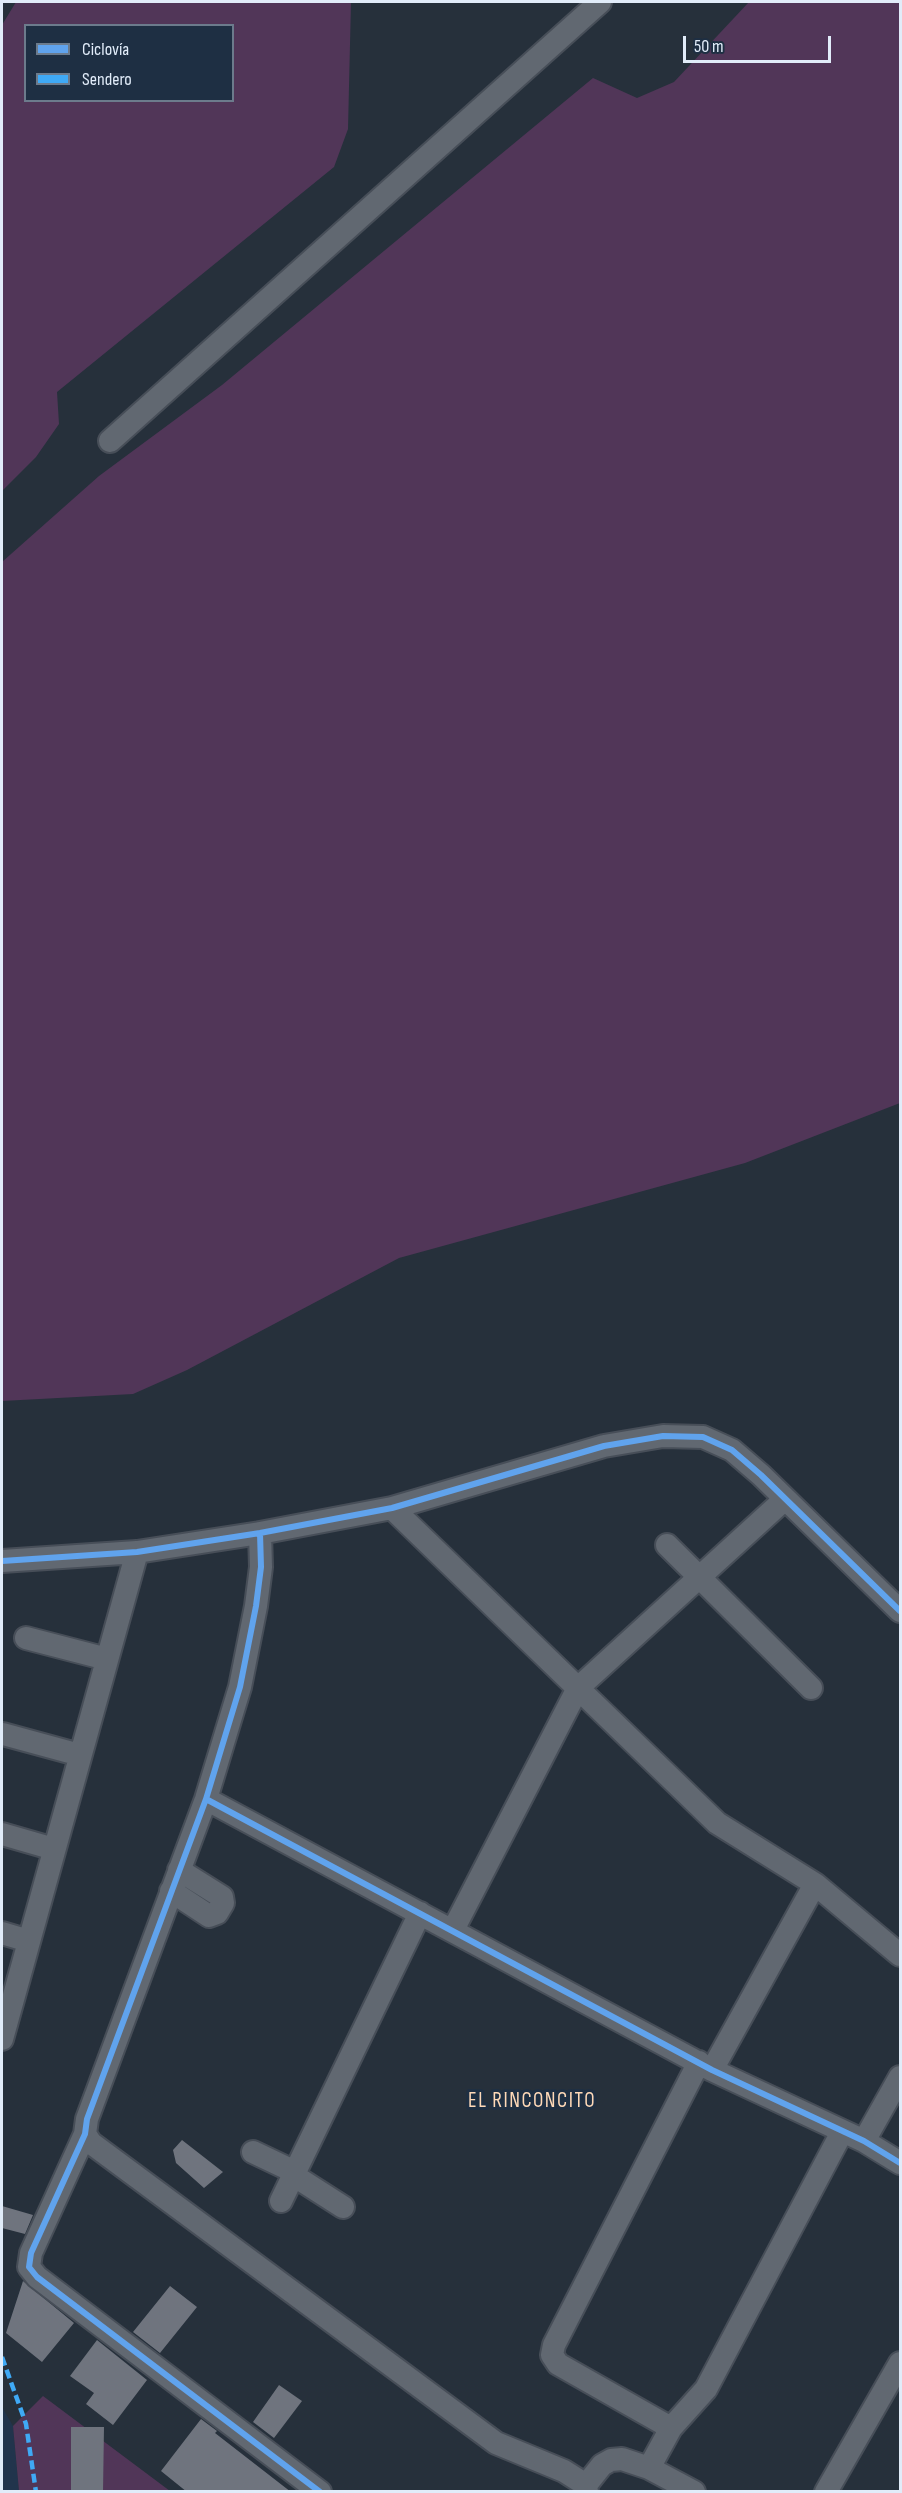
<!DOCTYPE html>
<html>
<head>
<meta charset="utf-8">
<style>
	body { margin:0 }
	#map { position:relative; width:902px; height:2493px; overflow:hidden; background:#26303b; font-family:"Sofia Sans Condensed",sans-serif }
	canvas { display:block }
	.frame { position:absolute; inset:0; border:3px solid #e1ecf9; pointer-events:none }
	.legend { position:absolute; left:24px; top:24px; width:210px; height:78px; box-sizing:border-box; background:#1e2f43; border:2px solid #6c7b8c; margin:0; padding:8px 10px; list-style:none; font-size:18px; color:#e1ecf9 }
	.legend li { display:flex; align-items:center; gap:12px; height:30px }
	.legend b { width:30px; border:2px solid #6c7b8c }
	.scale { position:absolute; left:683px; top:36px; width:148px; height:27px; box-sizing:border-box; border:3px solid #e1ecf9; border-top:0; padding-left:8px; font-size:18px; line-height:21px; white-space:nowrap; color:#e1ecf9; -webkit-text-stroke:4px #1e2f43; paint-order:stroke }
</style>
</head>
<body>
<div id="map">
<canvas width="902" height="2493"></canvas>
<div class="frame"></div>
<ul class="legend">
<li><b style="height:8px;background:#60a3ed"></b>Ciclovía</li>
<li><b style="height:8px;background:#3fa9f5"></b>Sendero</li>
</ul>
<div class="scale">50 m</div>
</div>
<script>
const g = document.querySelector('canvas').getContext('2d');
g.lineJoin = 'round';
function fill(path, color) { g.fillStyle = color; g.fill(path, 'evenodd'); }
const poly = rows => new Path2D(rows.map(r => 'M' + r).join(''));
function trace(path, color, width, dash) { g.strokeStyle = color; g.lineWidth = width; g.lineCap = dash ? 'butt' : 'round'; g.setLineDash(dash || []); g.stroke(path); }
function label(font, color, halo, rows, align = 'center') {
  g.font = font + ' "Sofia Sans Condensed",sans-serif'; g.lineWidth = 6; g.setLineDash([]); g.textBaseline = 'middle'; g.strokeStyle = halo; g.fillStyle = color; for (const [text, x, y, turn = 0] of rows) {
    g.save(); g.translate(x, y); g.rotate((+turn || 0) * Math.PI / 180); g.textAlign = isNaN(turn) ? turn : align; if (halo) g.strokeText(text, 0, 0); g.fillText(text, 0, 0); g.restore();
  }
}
fill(poly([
	[2,2407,13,2426,19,2491,2,2491]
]), '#21344c');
fill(poly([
	[16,2,351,2,348,129,334,167,57,392,59,424,36,457,2,491,2,25],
	[26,26,232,26,232,100,26,100],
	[749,2,900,2,900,1103,745,1163,399,1258,187,1370,133,1394,2,1401,2,562,99,476,222,385,593,78,637,98,674,82],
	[43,2396,170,2491,19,2491,13,2426]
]), '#513658');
fill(poly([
	[182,2140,223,2172,204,2188,176,2163,173,2150],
	[2,2206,33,2215,25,2234,2,2228],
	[23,2281,74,2323,42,2362,6,2333],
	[170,2286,197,2307,160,2353,133,2332],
	[97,2340,147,2380,113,2425,86,2404,94,2393,70,2376],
	[279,2385,302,2401,274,2438,253,2422],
	[201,2419,217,2431,215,2433,291,2492,187,2492,161,2471],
	[71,2427,104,2427,103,2492,71,2492]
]), '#6f747e');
const minor = poly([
	[110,441,600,2],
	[392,1508,717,1823,815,1884,900,1955],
	[260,1533,261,1567,256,1606,240,1687,206,1799,87,2119,85,2134,31,2253,29,2267,37,2277,320,2492],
	[667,1545,811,1688],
	[2,1561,137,1552,260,1533,392,1508,604,1446,663,1436,703,1437,732,1450,761,1475,900,1611],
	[26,1638,107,1659],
	[3,1734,80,1755],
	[206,1799,712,2070,864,2141,900,2163],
	[2,1834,54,1849],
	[171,1891,209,1916,217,1913,223,1903,222,1897,179,1870],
	[453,1930,578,1688,785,1499],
	[2,1933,29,1941],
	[2,2039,137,1552],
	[712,2070,815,1884],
	[85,2134,91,2143,496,2443,564,2471,586,2485,587,2492],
	[864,2141,900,2077],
	[253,2152,295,2172],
	[293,2175,343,2207],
	[281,2201,420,1913],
	[671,2428,558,2364,552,2355,554,2345,699,2062],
	[649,2468,671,2428,706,2389,842,2132],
	[586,2485,602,2465,611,2460,622,2459,649,2468,694,2492],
	[826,2492,900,2363]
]);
trace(minor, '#474e58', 26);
trace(minor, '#616871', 22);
trace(poly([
	[2,2357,26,2424,36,2492]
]), '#3fa9f5', 4.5, [9, 4.5]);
trace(poly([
	[260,1533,261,1567,256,1606,240,1687,206,1799,87,2119,85,2134,31,2253,29,2267,37,2277,320,2492],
	[2,1561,137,1552,260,1533,392,1508,604,1446,663,1436,703,1437,732,1450,761,1475,900,1611],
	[206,1799,712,2070,864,2141,900,2163]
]), '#60a3ed', 6);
g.letterSpacing = '1.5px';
label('21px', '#fed9b8', '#1e2f43', [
	["EL RINCONCITO",532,2102]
]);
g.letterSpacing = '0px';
</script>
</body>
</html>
